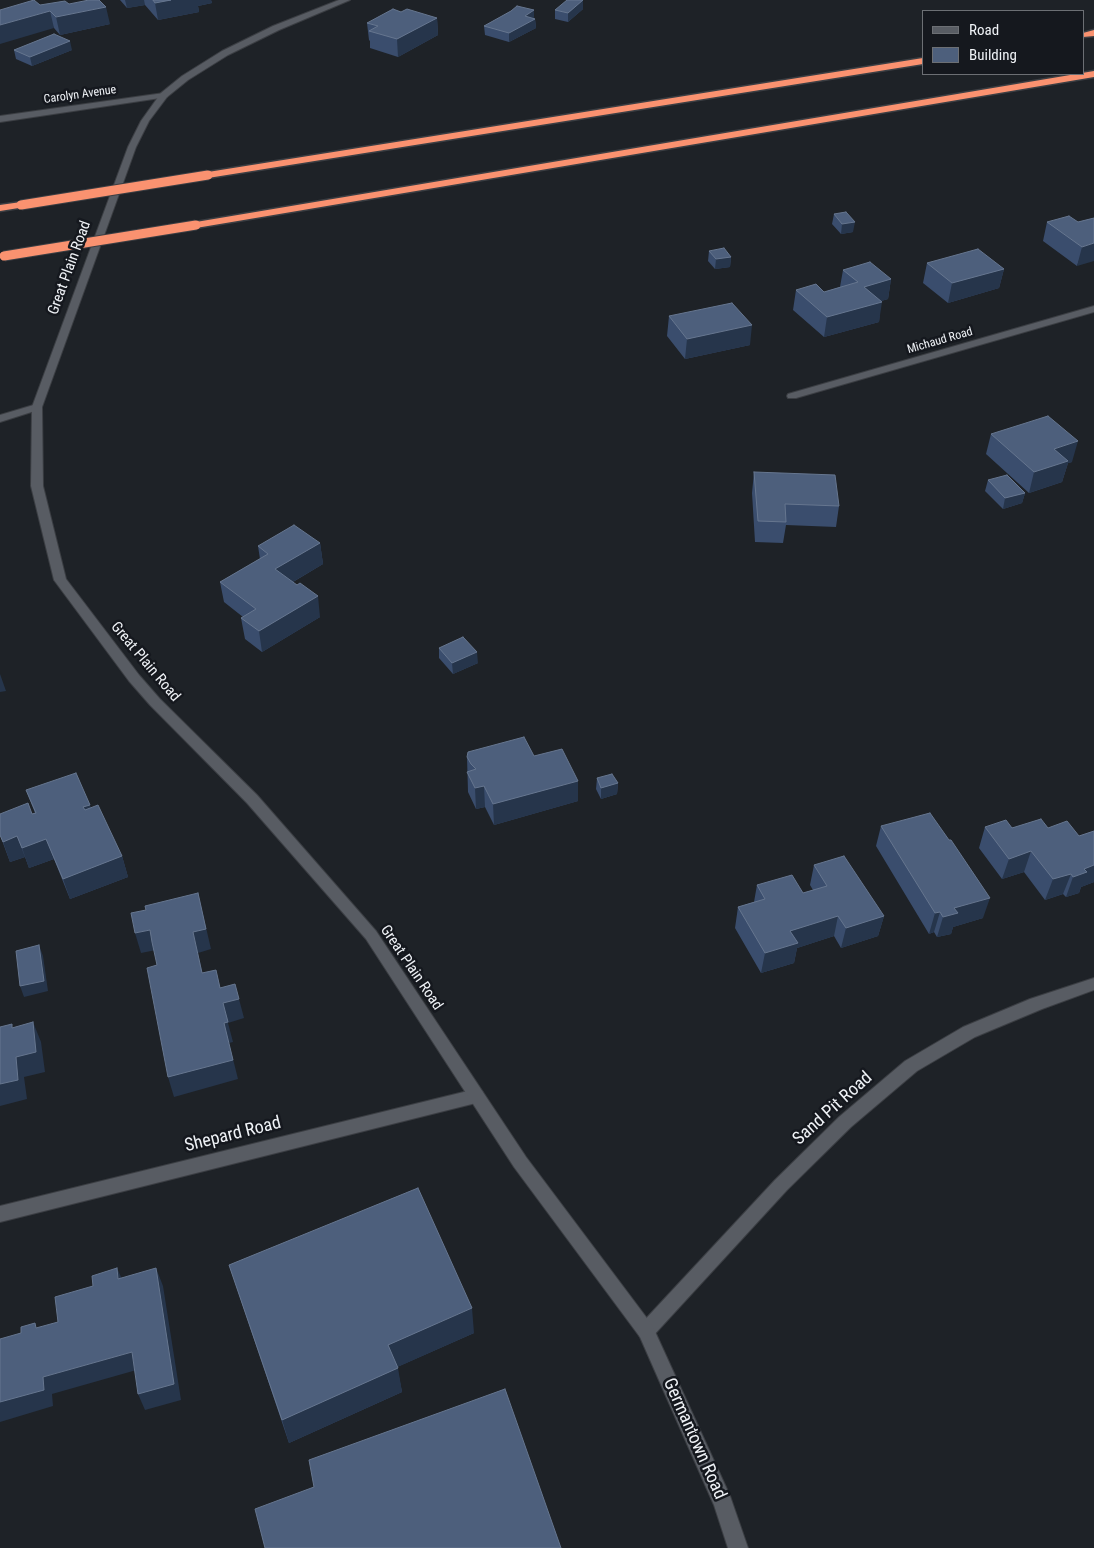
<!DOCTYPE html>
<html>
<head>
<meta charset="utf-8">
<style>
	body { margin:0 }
	#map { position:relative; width:1094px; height:1548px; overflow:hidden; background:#1e2227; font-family:"Roboto Condensed",sans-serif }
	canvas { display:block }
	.legend { position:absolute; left:922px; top:10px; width:162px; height:65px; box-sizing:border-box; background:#15181e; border:1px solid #6c6f74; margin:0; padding:6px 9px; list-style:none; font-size:15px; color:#eff2f6 }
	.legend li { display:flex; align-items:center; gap:10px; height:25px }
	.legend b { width:25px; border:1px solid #6c6f74 }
</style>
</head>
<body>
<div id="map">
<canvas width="1094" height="1548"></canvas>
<ul class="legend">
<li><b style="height:6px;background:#585c63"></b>Road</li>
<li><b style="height:14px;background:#4d5f7c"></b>Building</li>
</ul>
</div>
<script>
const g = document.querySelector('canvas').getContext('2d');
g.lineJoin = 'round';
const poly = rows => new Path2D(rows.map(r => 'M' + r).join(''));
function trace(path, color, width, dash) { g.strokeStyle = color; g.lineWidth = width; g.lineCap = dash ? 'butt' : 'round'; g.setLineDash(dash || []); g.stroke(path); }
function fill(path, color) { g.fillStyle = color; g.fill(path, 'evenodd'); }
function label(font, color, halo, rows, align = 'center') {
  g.font = font + ' "Roboto Condensed",sans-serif'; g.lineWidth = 5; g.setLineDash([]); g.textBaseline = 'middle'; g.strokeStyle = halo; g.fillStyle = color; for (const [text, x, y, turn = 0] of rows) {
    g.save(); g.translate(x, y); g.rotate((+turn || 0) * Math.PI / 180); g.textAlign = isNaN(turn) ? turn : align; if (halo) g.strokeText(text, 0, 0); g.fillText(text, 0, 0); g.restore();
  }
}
const minor = poly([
	[164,93,168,95,167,97,0,122,0,116,164,93],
	[1094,306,1094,312,796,398,788,398,787,396,788,394,1094,306],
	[37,404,42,407,41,409,0,422,0,415,37,404],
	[1094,978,1094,990,1042,1009,975,1037,917,1071,851,1127,787,1190,652,1337,646,1340,640,1337,637,1331,640,1325,775,1180,839,1117,905,1061,963,1027,1030,999,1094,978],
	[476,1089,482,1091,484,1096,482,1101,476,1103,0,1222,0,1206,476,1089]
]);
const secondary = poly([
	[339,0,350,0,279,30,228,55,188,80,167,97,149,121,136,147,42,407,43,486,66,579,139,675,160,699,257,795,376,931,526,1157,652,1325,730,1496,748,1548,728,1548,714,1505,640,1337,514,1167,366,939,247,803,150,705,129,681,54,580,31,486,32,407,128,147,141,121,161,93,182,76,222,51,273,26,339,0]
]);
const motorway = poly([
	[1094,30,1094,36,1083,37,1083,33,1094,30],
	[923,58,923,64,208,178,203,175,208,172,923,58],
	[1094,71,1094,77,196,228,191,225,196,222,1094,71],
	[21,202,25,203,25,207,0,211,0,205,21,202]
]);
trace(minor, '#3b3e43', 2);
trace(secondary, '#3b3e43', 2);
trace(motorway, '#3b3e43', 3);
fill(minor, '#585c63');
fill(secondary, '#585c63');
fill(motorway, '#fa9270');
const motorwayBridge = poly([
	[21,205,208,175],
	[4,256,196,225]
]);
trace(motorwayBridge, '#3b3e43', 11, []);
trace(motorwayBridge, '#fa9270', 9);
fill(poly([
	[120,0,211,0,212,3,198,6,199,12,158,20,145,5,127,8],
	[583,0,583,9,568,22,555,19,555,10],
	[40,5,110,24,60,35,54,28],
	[534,10,534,18,535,19,536,28,509,42,485,35,484,26],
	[401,12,437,18,438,35,398,57,370,48,370,41,369,40,367,23],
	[14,50,72,50,32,66,16,59],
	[834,214,853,232,841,234,832,224],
	[1094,218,1077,266,1043,241,1047,222,1078,222],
	[709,251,731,257,730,267,715,269,708,261],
	[927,263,1004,269,999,288,948,303,923,283],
	[843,270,891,279,888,299,881,301,879,322,824,337,793,310,796,290,824,292,840,287],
	[669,316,750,345,685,359,667,336],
	[991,434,1072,462,1068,463,1062,482,1029,493,986,454],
	[754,472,839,506,836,527,786,525,783,543,755,542,752,493],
	[988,480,1025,493,1022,503,1003,509,985,491],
	[320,543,323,564,293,582,320,617,262,652,245,639,241,618,243,617,224,602,220,582,260,559,258,546],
	[439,648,478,663,453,674,439,658],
	[534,756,578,801,494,825,485,807,476,809,468,792,467,757],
	[597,778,618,783,617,794,601,799,596,789],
	[26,790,91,808,122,856,128,877,70,899,54,859,29,868,25,857,10,862,0,835,32,814,35,813],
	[881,826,983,918,953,927,951,934,937,937,934,932,929,934,876,846],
	[985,827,1048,828,1079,836,1094,831,1094,882,1081,887,1079,893,1066,897,1063,894,1045,900,1024,872,1002,879,979,848],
	[814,865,884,916,878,936,841,948,834,936,797,948,794,963,761,973,735,928,738,907,754,902,757,885,803,893,813,890,810,885],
	[229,1265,474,1333,397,1367,402,1392,289,1443]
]), '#3a4d6d');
fill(poly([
	[125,0,144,0,145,5,127,8],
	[171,0,211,0,212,3,198,6,199,12,158,20,155,3],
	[583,0,583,9,568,22,568,13],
	[106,7,110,24,60,35,56,17],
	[534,10,534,19,535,19,536,28,509,42,509,33,525,16],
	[50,11,54,28,0,44,0,25],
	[437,18,438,35,398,57,397,39],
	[70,41,72,50,32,66,30,57],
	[855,222,853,232,841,234,842,224],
	[1094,243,1094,261,1077,266,1082,247],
	[731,257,730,267,715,269,716,259],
	[1004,269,999,288,948,303,952,283],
	[891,279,888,299,861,307,864,287],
	[882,302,879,322,824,337,827,317],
	[752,325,750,345,685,359,687,339],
	[1078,441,1072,462,1068,463,1062,482,1029,493,1034,472,1054,449],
	[1025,493,1022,503,1003,509,1005,498],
	[320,543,323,564,279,590,275,569],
	[318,596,320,617,262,652,259,631],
	[477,652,478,663,453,674,452,663],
	[0,674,6,691,0,692],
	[578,781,578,801,494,825,493,804],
	[618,783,617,794,601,799,601,788],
	[484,786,485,807,476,809,475,788],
	[90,805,96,825,90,828,83,807],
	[17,836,25,857,10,862,3,842],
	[46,839,54,859,29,868,22,848],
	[1031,851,1024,872,1002,879,1009,859],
	[122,856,128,877,70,899,63,879],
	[1094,865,1094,882,1081,887,1079,893,1066,897,1073,877,1084,869],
	[1071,874,1063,894,1045,900,1053,879],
	[198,893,211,949,198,953,207,993,202,973,193,932],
	[990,898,983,918,953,927,951,934,937,937,943,917,954,908],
	[940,912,934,932,929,934,935,913],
	[838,916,834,936,797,948,794,963,761,973,765,953,790,931],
	[884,916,878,936,841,948,846,928],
	[150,930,156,950,141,953,135,933],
	[39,945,43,956,48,991,24,997,20,986],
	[216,970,221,990,239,999,244,1018,228,1023,233,1042,229,1043,238,1079,174,1097,168,1077,224,1023],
	[33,1022,41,1042,45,1072,24,1077,27,1099,0,1106,0,1084,16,1057],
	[117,1268,125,1286,118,1279],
	[156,1268,163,1286,181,1400,145,1410,138,1394],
	[472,1308,474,1333,393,1369,388,1345],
	[132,1352,140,1369,52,1394,53,1406,0,1422,0,1402,43,1377],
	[398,1368,402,1392,289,1443,282,1420]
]), '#26354b');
const building = poly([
	[34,0,40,5,65,1,69,4,89,0,99,0,106,7,56,17,50,11,0,25,0,10,34,0],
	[153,0,171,0,155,3,153,0],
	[567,0,583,0,568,13,555,10,567,0],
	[517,6,534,10,525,16,535,19,509,33,484,26,511,11,517,6],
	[393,9,401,12,407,9,437,18,397,39,369,31,378,26,367,23,393,9],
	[54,34,70,41,30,57,14,50,54,34],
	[846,212,855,222,842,224,834,214,846,212],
	[1069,216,1078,222,1094,218,1094,243,1082,247,1047,222,1069,216],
	[724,248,731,257,716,259,709,251,724,248],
	[978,249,1004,269,952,283,927,263,978,249],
	[870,262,891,279,864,287,882,302,827,317,796,290,816,284,824,292,858,282,843,270,870,262],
	[732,303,752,325,687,339,669,316,732,303],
	[1048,416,1078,441,1054,449,1068,461,1034,472,991,434,1048,416],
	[754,472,835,475,839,506,785,504,786,522,758,521,754,472],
	[1007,475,1025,493,1005,498,988,480,1007,475],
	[294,525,320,543,275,569,297,585,300,583,318,596,259,631,241,618,256,609,220,582,268,554,258,546,294,525],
	[463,637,477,652,452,663,439,648,463,637],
	[524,737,534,756,562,749,578,781,493,804,484,786,475,788,467,772,476,769,471,764,467,757,468,752,524,737],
	[76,773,90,805,83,807,85,810,98,805,122,856,63,879,46,839,22,848,17,836,3,842,0,835,0,814,28,803,32,814,36,813,26,790,76,773],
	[612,774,618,783,601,788,597,778,612,774],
	[930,813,949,840,951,840,990,898,954,908,958,913,943,917,940,912,935,913,881,826,930,813],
	[1041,819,1048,828,1067,821,1079,836,1094,831,1094,865,1084,869,1087,872,1073,877,1071,874,1053,879,1031,851,1009,859,985,827,1006,820,1012,828,1041,819],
	[844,856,884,916,846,928,838,916,790,931,798,943,765,953,738,907,765,899,757,885,792,875,803,893,827,886,814,865,844,856],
	[198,893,206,929,193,932,202,973,216,970,220,988,235,984,239,999,223,1003,228,1022,224,1023,233,1060,168,1077,147,968,157,965,152,942,150,930,135,933,131,913,146,910,145,906,198,893],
	[39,945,44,981,20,986,16,951,39,945],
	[33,1022,36,1052,16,1057,18,1080,0,1084,0,1027,12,1024,12,1028,33,1022],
	[418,1188,472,1308,388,1345,398,1368,282,1420,229,1265,418,1188],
	[117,1268,118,1279,156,1268,174,1384,138,1394,132,1352,43,1377,44,1390,0,1402,0,1339,21,1333,21,1327,35,1323,36,1328,58,1322,55,1297,93,1286,92,1276,117,1268],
	[505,1389,561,1548,265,1548,255,1509,314,1487,309,1460,505,1389]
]);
fill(building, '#4d5f7c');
trace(building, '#66768f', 1);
label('12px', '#eff2f6', '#15181e', [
	["Carolyn Avenue",80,95,-8],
	["Michaud Road",940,341,-16]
]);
label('15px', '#eff2f6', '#15181e', [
	["Great Plain Road",70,268,-70],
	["Great Plain Road",145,662,50],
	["Great Plain Road",411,968,56]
]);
label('18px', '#eff2f6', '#15181e', [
	["Sand Pit Road",833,1109,-42],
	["Shepard Road",233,1135,-14],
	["Germantown Road",694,1439,66]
]);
</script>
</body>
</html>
